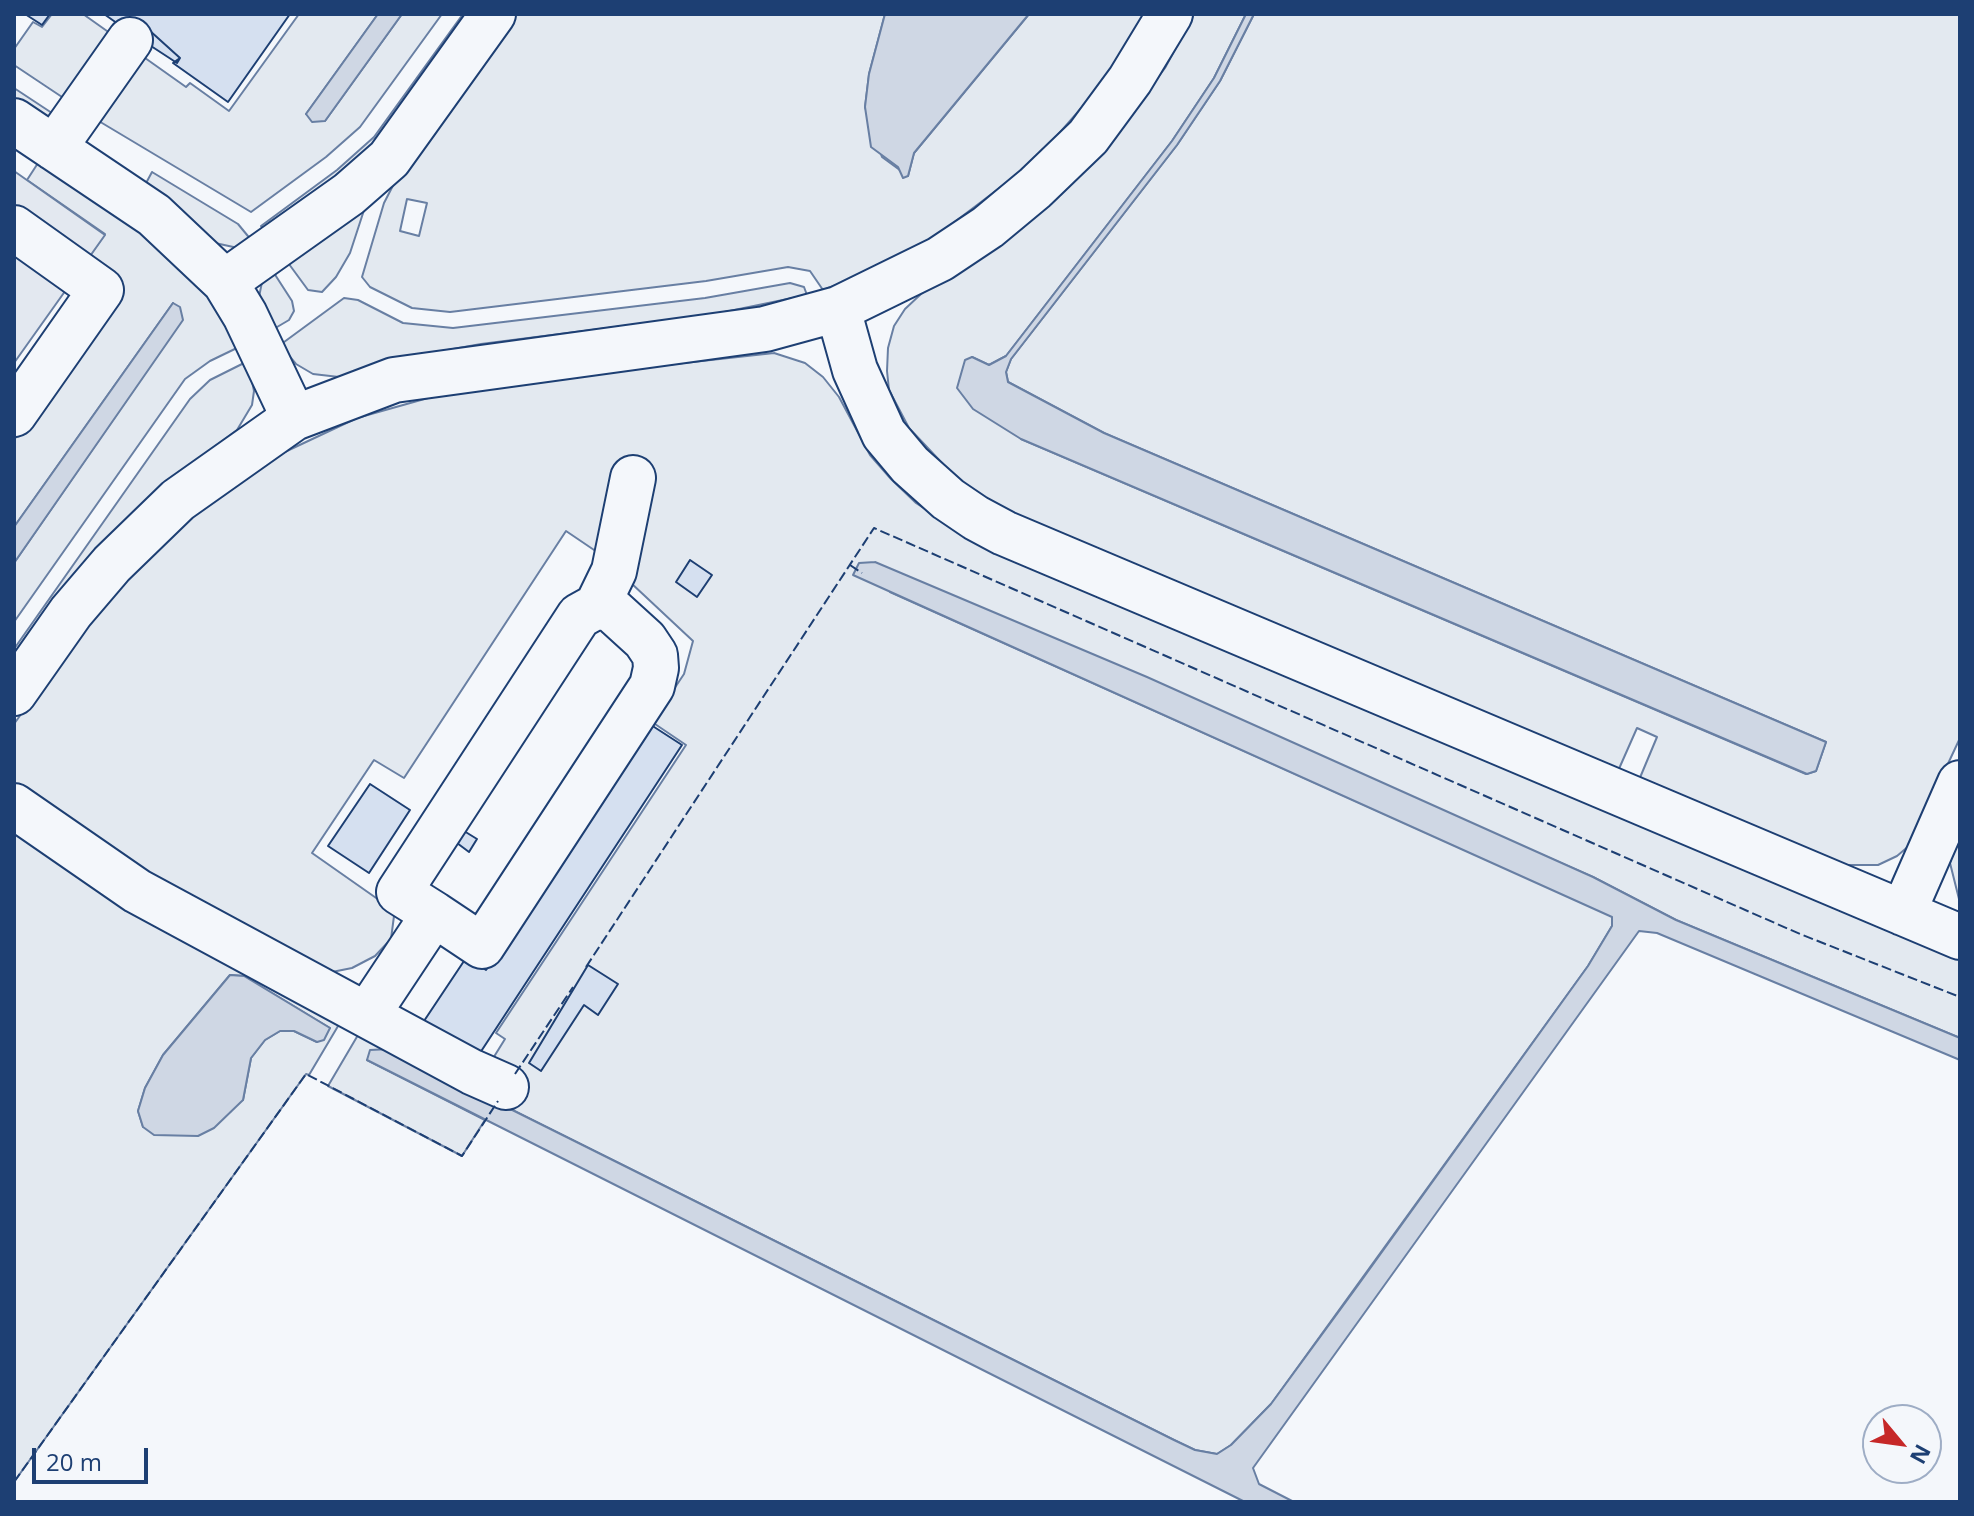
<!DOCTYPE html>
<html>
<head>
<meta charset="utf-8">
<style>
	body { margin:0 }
	#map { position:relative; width:1974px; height:1516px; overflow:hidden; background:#f4f7fb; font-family:"Open Sans",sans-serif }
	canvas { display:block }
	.frame { position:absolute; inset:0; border:16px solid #1d3f73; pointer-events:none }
	.north { position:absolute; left:1862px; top:1404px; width:80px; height:80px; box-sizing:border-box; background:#f4f7fb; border:2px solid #9eadc5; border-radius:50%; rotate:119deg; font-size:22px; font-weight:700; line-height:32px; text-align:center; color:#1d3f73 }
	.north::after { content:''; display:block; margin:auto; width:28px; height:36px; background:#c62828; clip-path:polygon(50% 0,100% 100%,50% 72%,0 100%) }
	.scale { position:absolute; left:32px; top:1448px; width:116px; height:36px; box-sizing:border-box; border:4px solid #1d3f73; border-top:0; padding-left:10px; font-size:24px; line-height:28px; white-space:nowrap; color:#1d3f73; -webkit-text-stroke:6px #f4f7fb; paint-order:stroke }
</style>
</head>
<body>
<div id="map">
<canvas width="1974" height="1516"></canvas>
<div class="frame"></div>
<div class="north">N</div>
<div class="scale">20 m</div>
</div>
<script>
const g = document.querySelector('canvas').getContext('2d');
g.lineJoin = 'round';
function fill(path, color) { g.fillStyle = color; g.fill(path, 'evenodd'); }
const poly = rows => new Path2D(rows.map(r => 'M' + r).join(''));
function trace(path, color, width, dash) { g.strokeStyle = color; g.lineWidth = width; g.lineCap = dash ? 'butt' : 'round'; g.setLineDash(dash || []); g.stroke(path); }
const green = poly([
	[52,14,83,14,114,36,68,101,14,65,14,49,33,22,42,27,52,14],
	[299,14,378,14,306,114,325,121,402,14,442,14,360,127,326,157,251,212,92,117,138,53,186,87,190,83,229,111,299,14],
	[463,14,472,14,377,146,266,232,261,226,337,170,374,137,463,14],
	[515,14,885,14,869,74,865,107,882,157,908,176,914,153,1029,14,1146,14,1105,81,1034,162,936,236,844,282,823,290,810,271,788,267,706,281,450,312,412,308,370,287,362,277,384,203,401,170,421,148,515,14],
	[407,199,427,203,419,236,400,231,407,199],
	[1194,14,1246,14,1214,78,1172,141,1006,356,989,365,972,357,1021,439,1806,774,1816,771,1826,742,1104,433,1008,382,1006,372,1011,359,1177,145,1220,81,1254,14,1960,14,1960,738,1910,845,1897,856,1878,865,1839,865,1639,780,1657,737,1637,728,1618,771,1004,510,958,480,909,428,889,390,887,371,888,348,894,326,905,309,921,294,963,267,1101,153,1165,68,1194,14],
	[14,88,58,117,53,124,14,98,14,88],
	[40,160,125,217,206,291,241,346,210,361,185,379,14,622,14,563,182,320,173,303,14,527,14,440,113,300,89,257,105,234,27,180,40,160],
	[152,172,238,224,252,241,238,248,215,243,170,202,145,185,152,172],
	[367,201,350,253,336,277,322,292,308,290,286,260,367,201],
	[272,270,292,301,294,311,289,320,272,330,259,297,262,282,272,270],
	[790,283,804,287,807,295,710,315,481,344,414,356,339,377,313,374,296,364,280,345,344,298,358,300,403,323,453,328,705,298,790,283],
	[774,353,805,363,823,377,839,397,870,455,891,479,916,503,972,540,1960,959,1960,1038,1676,920,1593,877,1370,780,890,592,1612,916,1612,926,1588,966,1271,1404,1231,1445,1217,1454,1195,1450,1174,1440,390,1049,367,1060,485,1120,462,1156,328,1086,358,1035,487,1068,505,1039,496,1033,686,745,652,722,684,674,693,641,600,554,566,531,404,778,374,760,312,853,389,907,394,916,391,939,375,956,352,968,332,972,218,919,14,791,14,724,101,603,198,509,272,458,357,418,467,387,774,353],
	[248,361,254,391,252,405,237,430,157,490,14,663,14,649,190,399,210,380,248,361],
	[14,817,344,1016,309,1075,306,1074,14,1482,14,817],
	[230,975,244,976,330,1028,317,1042,294,1031,280,1031,265,1040,251,1058,243,1100,143,1127,138,1111,145,1088,163,1055,230,975],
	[1960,828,1960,903,1950,863,1960,828]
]);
fill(green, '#e3e9f0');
trace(green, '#687fa3', 2);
const parking = poly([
	[14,171,105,235,14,363,14,171]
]);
fill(parking, '#e3e8f0');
trace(parking, '#687fa3', 2);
const water = poly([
	[378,14,402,14,325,121,312,122,306,114,378,14],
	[885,14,1029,14,914,153,908,176,903,178,898,167,871,147,865,107,869,74,885,14],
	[1246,14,1254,14,1220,81,1177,145,1011,359,1006,372,1008,382,1104,433,1826,742,1816,771,1807,774,1021,439,973,409,957,388,965,360,972,357,989,365,1006,356,1172,141,1214,78,1246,14],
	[173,303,180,307,183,320,14,563,14,527,173,303],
	[875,562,1147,677,1593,877,1676,920,1960,1038,1960,1060,1657,933,1639,931,1253,1468,1259,1484,1294,1502,1245,1502,367,1060,370,1050,390,1049,1174,1440,1195,1450,1217,1454,1231,1445,1271,1404,1356,1288,1588,966,1612,926,1612,917,853,575,859,563,875,562],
	[230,975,244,976,330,1028,324,1040,317,1042,294,1031,280,1031,265,1040,251,1058,243,1100,214,1128,198,1136,154,1135,143,1127,138,1111,145,1088,163,1055,230,975]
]);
fill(water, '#cfd7e4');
trace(water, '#687fa3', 2);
const building = poly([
	[25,14,50,14,42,25,25,14],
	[104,14,290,14,228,102,173,63,180,58,149,30,128,31,104,14],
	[149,30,180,58,177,63,128,31,149,30],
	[690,560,712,575,697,597,676,582,690,560],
	[648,723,682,745,478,1056,424,1021,466,958,486,970,648,723],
	[370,784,410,810,369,873,328,846,370,784],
	[464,831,477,839,469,852,457,843,464,831],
	[588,965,618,984,598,1015,584,1005,541,1071,529,1063,588,965]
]);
fill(building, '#d5e0f0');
trace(building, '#1d3f73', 2);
const minor = poly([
	[14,121,154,215,225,282,245,315,294,418],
	[54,148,130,40],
	[14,228,101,290,14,414],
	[225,282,349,194,389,159,493,14],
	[838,309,855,370,884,434,910,465,948,499,976,518,1004,533,1960,937],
	[597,606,614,571,633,478],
	[14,693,71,612,112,564,178,500,294,418,394,380,765,329,838,309,940,259,988,227,1035,188,1088,137,1130,80,1170,14],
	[14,806,137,891,472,1072,506,1087],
	[1903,913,1960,783],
	[367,1015,434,914,482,946,652,686,656,668,655,655,645,640,612,610,597,606,579,616,399,892,434,914]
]);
trace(minor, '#1d3f73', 48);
trace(minor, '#f4f7fb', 44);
trace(poly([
	[850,565,862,573],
	[586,967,874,528,1800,934,1960,997],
	[515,1074,573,987],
	[14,1482,306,1074,462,1156,498,1101]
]), '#1d3f73', 2, [10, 4]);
</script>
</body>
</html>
